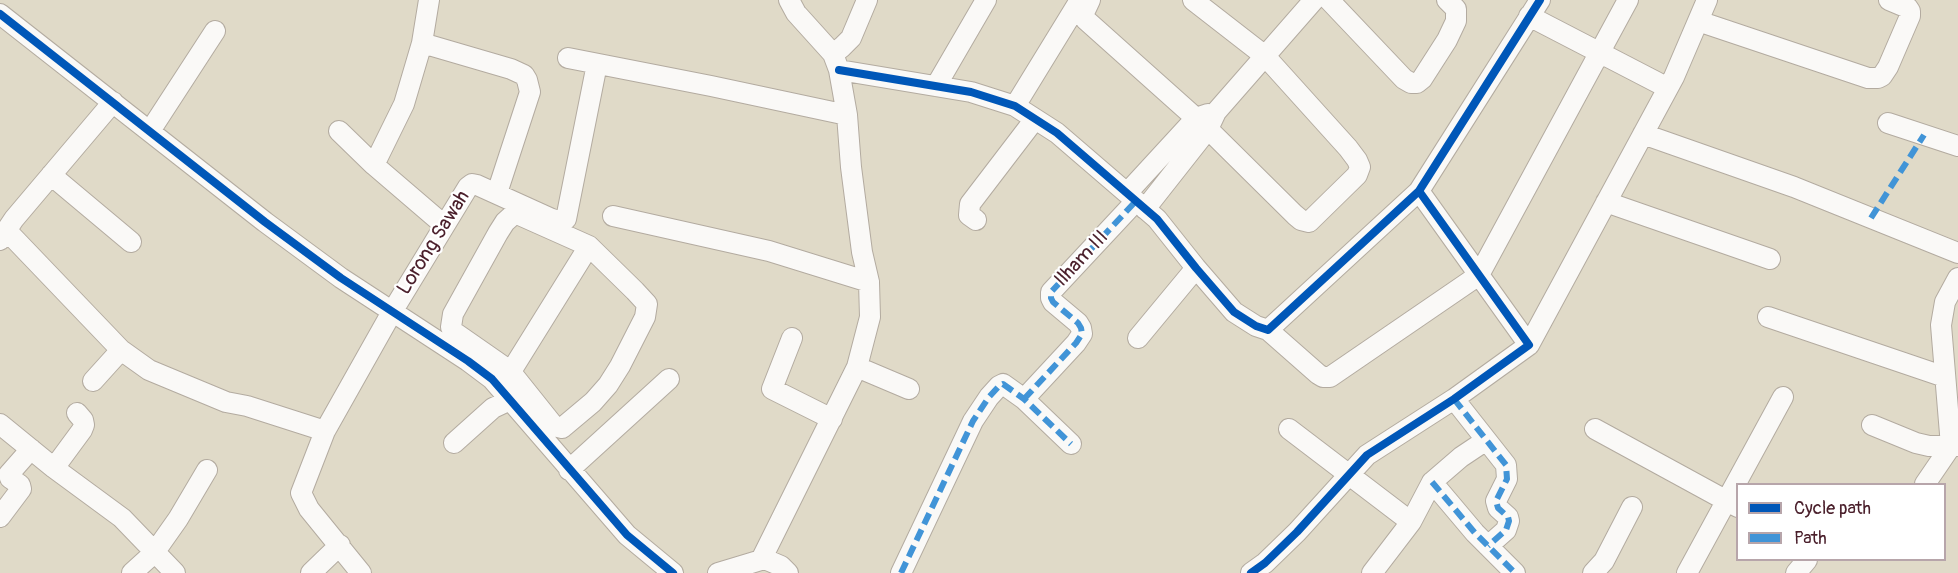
<!DOCTYPE html>
<html>
<head>
<meta charset="utf-8">
<style>
	body { margin:0 }
	#map { position:relative; width:1958px; height:573px; overflow:hidden; background:#e0dac8; font-family:Pangolin,sans-serif }
	canvas { display:block }
	.legend { position:absolute; left:1736px; top:483px; width:210px; height:78px; box-sizing:border-box; background:#fff; border:2px solid #b7a5aa; margin:0; padding:8px 10px; list-style:none; font-size:18px; color:#4a1f2b }
	.legend li { display:flex; align-items:center; gap:12px; height:30px }
	.legend b { width:30px; border:2px solid #b7a5aa }
</style>
</head>
<body>
<div id="map">
<canvas width="1958" height="573"></canvas>
<ul class="legend">
<li><b style="height:8px;background:#0057b8"></b>Cycle path</li>
<li><b style="height:8px;background:#4194d7"></b>Path</li>
</ul>
</div>
<script>
const g = document.querySelector('canvas').getContext('2d');
g.lineJoin = 'round';
const poly = rows => new Path2D(rows.map(r => 'M' + r).join(''));
function trace(path, color, width, dash) { g.strokeStyle = color; g.lineWidth = width; g.lineCap = dash ? 'butt' : 'round'; g.setLineDash(dash || []); g.stroke(path); }
function label(font, color, halo, rows, align = 'center') {
  g.font = font + ' Pangolin,sans-serif'; g.lineWidth = 4.5; g.setLineDash([]); g.textBaseline = 'middle'; g.strokeStyle = halo; g.fillStyle = color; for (const [text, x, y, turn = 0] of rows) {
    g.save(); g.translate(x, y); g.rotate((+turn || 0) * Math.PI / 180); g.textAlign = isNaN(turn) ? turn : align; if (halo) g.strokeText(text, 0, 0); g.fillText(text, 0, 0); g.restore();
  }
}
const minor = poly([
	[1090,0,1083,15,1086,20,1208,129,1295,215,1301,220,1309,222,1357,175,1360,167,1357,160,1348,148,1265,56,1193,0],
	[1329,0,1404,79,1411,83,1417,83,1422,79,1447,40,1456,21,1456,9,1447,0],
	[0,14,265,222,341,278,468,361,492,379,627,535,673,573],
	[1529,16,1668,88],
	[1698,21,1868,78,1878,78,1882,76,1888,67,1910,16,1910,11,1908,8,1889,0],
	[422,43,511,69,524,75,527,80,530,92,497,193],
	[833,54,842,47,851,38,867,0],
	[568,58,711,86,847,115],
	[839,70,971,92,1015,106,1057,133,1157,219,1196,268,1234,312,1256,326,1268,330,1419,191],
	[936,86,986,0],
	[1015,106,1080,0],
	[1888,123,1958,146],
	[150,131,215,31],
	[339,131,374,165,444,225],
	[1643,134,1794,187,1958,253],
	[374,165,404,104,422,43,429,0],
	[51,175,131,242],
	[1127,193,1196,118,1208,114],
	[1606,202,1770,259],
	[1145,209,1208,129,1216,112,1314,0],
	[515,213,589,246,635,291,647,304,645,317,620,366,608,385,593,402,562,428,554,426,510,371,454,332,451,327,453,314,498,233,505,222,515,213],
	[613,216,769,251,869,282],
	[976,220,969,215,970,204,1035,119],
	[7,231,121,350,149,370,226,402,247,406,325,431],
	[0,240,14,219,113,102],
	[1768,317,1945,377],
	[1268,330,1318,374,1323,377,1330,377,1479,275,1628,0],
	[792,338,772,389,832,419],
	[1138,338,1196,268],
	[1529,345,1674,77,1707,0],
	[857,367,909,389],
	[93,381,121,350],
	[505,381,589,246],
	[1024,399,1076,343,1082,334,1081,328,1078,323,1053,302,1051,298,1051,292,1136,201],
	[1454,399,1506,465,1507,479,1496,501,1498,508,1508,517,1509,521,1506,530,1488,546],
	[0,424,54,468,122,518,175,573],
	[1872,425,1916,443,1929,446,1958,446],
	[1289,429,1411,522,1372,573],
	[1595,429,1738,507],
	[454,443,493,408,510,400],
	[54,468,82,430,84,425,83,420,77,413],
	[569,470,669,379],
	[1432,482,1475,533,1515,573],
	[1925,484,1951,446,1941,325,1945,302,1958,278],
	[0,517,21,489,20,485,10,478,9,474,31,449],
	[1411,522,1432,482,1461,457,1485,441],
	[761,560,857,367,870,317,869,282,862,252,851,167,847,115,839,70,833,54,796,13,789,0],
	[132,573,154,553,178,519,207,470],
	[311,573,340,545],
	[361,573,309,509,301,493,325,431,392,312,468,187,472,184,477,185,552,219,563,222,566,219,597,64],
	[718,573,761,560,767,560,781,566,788,573],
	[901,573,973,421,989,397,999,386,1003,384,1024,399,1071,444],
	[1251,573,1265,563,1297,532,1367,455,1454,399,1529,345,1419,191,1540,0],
	[1593,573,1604,561,1632,507],
	[1687,573,1783,397],
	[1796,573,1807,560]
]);
trace(minor, '#b3aba0', 22);
trace(minor, '#faf9f7', 20);
trace(poly([
	[1871,218,1924,135],
	[1024,399,1076,343,1082,334,1081,328,1078,323,1053,302,1051,298,1051,292,1136,201],
	[1454,399,1506,465,1507,479,1496,501,1498,508,1508,517,1509,521,1506,530,1488,546],
	[1432,482,1475,533,1515,573],
	[901,573,973,421,989,397,999,386,1003,384,1024,399,1071,444]
]), '#4194d7', 6, [12, 6]);
trace(poly([
	[0,14,265,222,341,278,468,361,492,379,627,535,673,573],
	[839,70,971,92,1015,106,1057,133,1157,219,1196,268,1234,312,1256,326,1268,330,1419,191],
	[1251,573,1265,563,1297,532,1367,455,1454,399,1529,345,1419,191,1540,0]
]), '#0057b8', 8);
label('20px', '#4a1f2b', '#fff', [
	["Lorong Sawah",434,243,-58],
	["Ilham III",1082,259,-47]
]);
</script>
</body>
</html>
